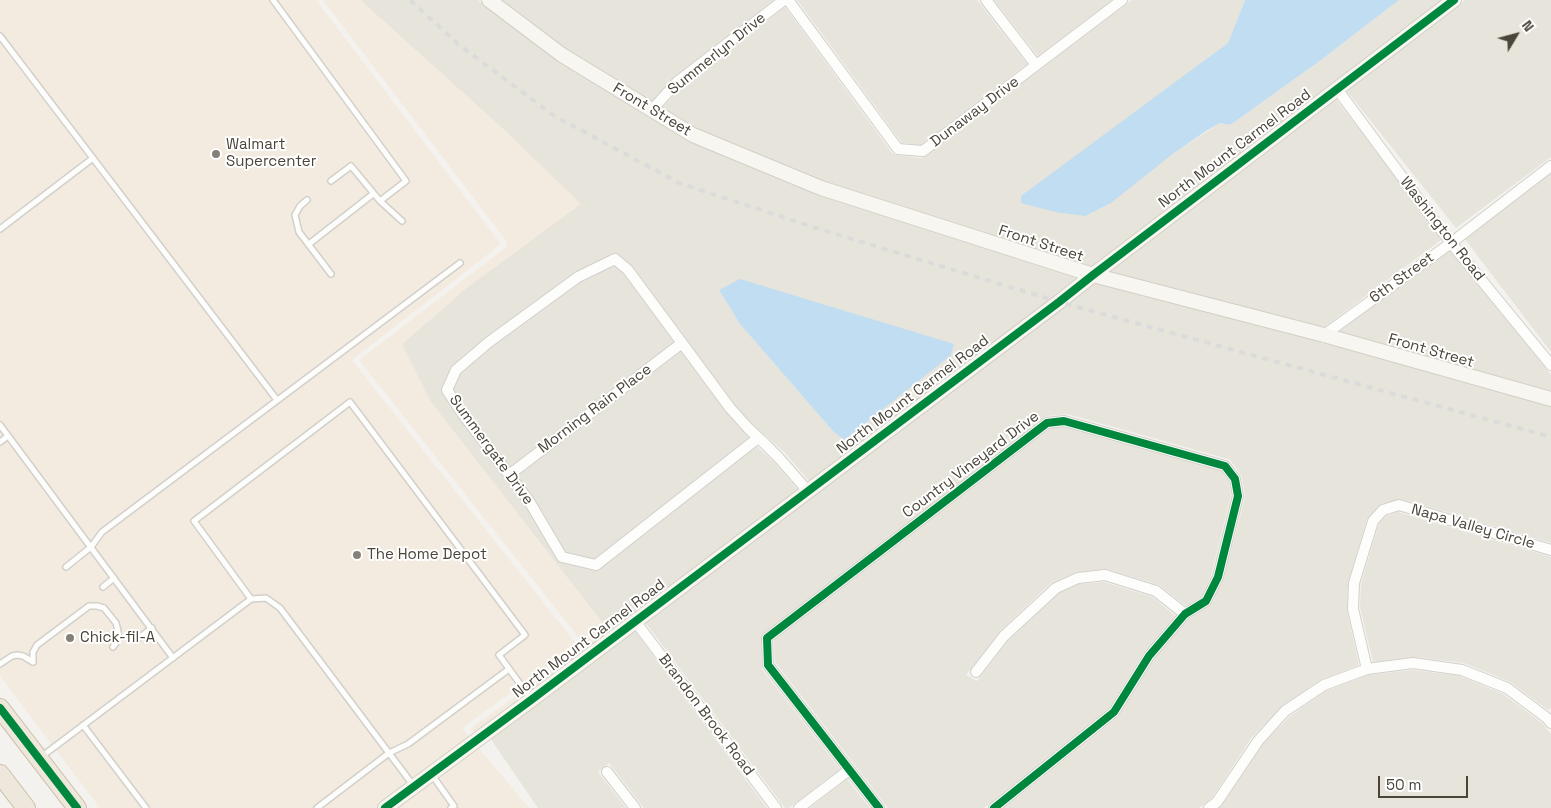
<!DOCTYPE html>
<html>
<head>
<meta charset="utf-8">
<style>
	body { margin:0 }
	#map { position:relative; width:1551px; height:808px; overflow:hidden; background:#f4f2ee; font-family:"Space Grotesk",sans-serif }
	canvas { display:block }
	.north { position:absolute; left:1491px; top:10px; width:50px; height:50px; -webkit-text-stroke:4px #fff; paint-order:stroke; rotate:53deg; font-size:14px; font-weight:700; line-height:20px; text-align:center; color:#4b4439 }
	.north::after { content:''; display:block; margin:auto; width:18px; height:22px; background:#4b4439; clip-path:polygon(50% 0,100% 100%,50% 72%,0 100%) }
	.scale { position:absolute; left:1378px; top:776px; width:90px; height:22px; box-sizing:border-box; border:2px solid #4b4439; border-top:0; padding-left:6px; font-size:15px; line-height:18px; white-space:nowrap; color:#4b4439; -webkit-text-stroke:4px #fff; paint-order:stroke }
</style>
</head>
<body>
<div id="map">
<canvas width="1551" height="808"></canvas>
<div class="north">N</div>
<div class="scale">50 m</div>
</div>
<script>
const g = document.querySelector('canvas').getContext('2d');
g.lineJoin = 'round';
function fill(path, color) { g.fillStyle = color; g.fill(path, 'evenodd'); }
const poly = rows => new Path2D(rows.map(r => 'M' + r).join(''));
function trace(path, color, width, dash) { g.strokeStyle = color; g.lineWidth = width; g.lineCap = dash ? 'butt' : 'round'; g.setLineDash(dash || []); g.stroke(path); }
function label(font, color, halo, rows, align = 'center') {
  g.font = font + ' "Space Grotesk",sans-serif'; g.lineWidth = 4; g.setLineDash([]); g.textBaseline = 'middle'; g.strokeStyle = halo; g.fillStyle = color; for (const [text, x, y, turn = 0] of rows) {
    g.save(); g.translate(x, y); g.rotate((+turn || 0) * Math.PI / 180); g.textAlign = isNaN(turn) ? turn : align; if (halo) g.strokeText(text, 0, 0); g.fillText(text, 0, 0); g.restore();
  }
}
fill(poly([
	[360,0,478,0,558,61,652,119,1080,277,810,482,785,453,765,435,755,445,774,462,799,491,483,728,482,727,608,630,430,401,402,344,465,289,580,204,502,128],
	[719,290,832,430,740,324],
	[501,0,774,0,674,77,652,102,566,50],
	[797,0,977,0,1027,64,921,145,902,143],
	[994,0,1112,0,1038,56],
	[1132,0,1245,0,1228,43,1188,73,1170,156,1220,123,1230,125,1236,121,1321,60,1399,0,1443,0,1092,267,824,182,696,129,662,108,682,87,785,7,892,153,896,155,921,158,926,156],
	[1465,0,1551,0,1551,157,1456,228,1346,90],
	[1335,98,1445,237,1323,328,1107,271],
	[1551,173,1551,352,1464,238],
	[1453,246,1551,375,1551,392,1338,332],
	[1094,282,1320,341,1322,344,1325,343,1551,406,1551,543,1401,499,1382,504,1367,519,1348,583,1347,611,1359,665,1320,680,1282,706,1252,737,1212,798,1199,808,1004,808,1118,717,1154,659,1189,619,1212,603,1224,578,1245,497,1242,477,1231,461,1228,459,1067,414,1047,416,764,633,761,639,762,669,840,769,789,808,785,808,645,622],
	[1063,427,1221,471,1229,482,1231,496,1211,576,1201,597,1186,606,1159,585,1107,569,1076,572,1051,583,1000,631,966,675,977,681,1009,640,1059,593,1079,584,1104,582,1153,597,1175,616,1143,653,1109,708,984,808,888,808,775,662,774,640,1049,429],
	[1398,512,1551,557,1551,708,1548,710,1510,682,1464,663,1415,657,1373,662,1360,607,1361,583,1379,523,1386,516],
	[634,630,767,808,644,808,609,763,598,772,626,808,538,808,490,738],
	[1413,670,1460,676,1503,694,1542,723,1551,734,1551,808,1218,808,1222,805,1263,744,1290,716,1326,691,1368,675],
	[847,779,870,808,810,808]
]), '#e7e4dc');
fill(poly([
	[0,0,316,0,501,244,352,360,577,645,462,728,529,808,100,808,0,676],
	[323,0,360,0,502,128,581,204,465,289,402,344,430,401,608,630,482,727,483,728,475,734,470,729,580,650,583,647,583,643,359,360,505,248,507,245,507,242]
]), '#f3ebdf');
fill(poly([
	[1245,0,1399,0,1321,60,1236,121,1230,125,1220,123,1206,131,1170,156,1111,203,1085,216,1055,212,1021,203,1021,196,1228,43],
	[740,279,954,344,951,355,844,440,832,430,740,324,719,290]
]), '#c0ddf1');
const lane = poly([
	[273,0,406,181,380,201,351,166,331,181],
	[0,36,277,400],
	[307,200,300,206,295,215,299,232,331,274],
	[380,201,402,221],
	[0,229,93,158],
	[309,244,373,194],
	[0,425,173,658],
	[0,442,8,436],
	[66,567,91,547,102,532,460,263],
	[103,587,114,578],
	[251,599,194,521,350,402,525,635,499,655,531,699],
	[136,640,152,628],
	[33,662,33,652,37,645,89,606,97,606,104,608,116,623,118,631,116,643,113,647],
	[0,664,12,656,17,655,23,656,33,662],
	[83,725,146,808],
	[41,757,251,599,266,598,280,608,413,785],
	[432,775,454,806,451,808],
	[317,808,389,753,408,744,509,669]
]);
const street = poly([
	[788,0,898,149,923,151,1122,0],
	[986,0,1036,65],
	[1337,89,1451,243,1551,365],
	[652,110,677,82,784,0],
	[1324,335,1451,243,1551,166],
	[758,438,596,565,562,557,529,501,462,413,447,390,456,370,489,342,578,277,615,259,628,270,730,408,748,428,765,444,779,458,808,491],
	[509,475,682,343],
	[635,621,776,808],
	[1367,669,1353,609,1354,583,1373,521,1383,510,1399,505,1551,550],
	[976,672,1004,636,1056,588,1078,578,1105,575,1156,591,1185,614],
	[607,772,635,808],
	[799,808,849,770],
	[879,808,768,665,767,638,1047,423,1064,421,1225,466,1235,479,1238,496,1218,577,1206,601,1185,614,1149,656,1114,712,994,808],
	[1209,808,1217,802,1258,741,1285,711,1324,685,1367,669,1413,663,1462,670,1507,688,1547,718,1551,723]
]);
const secondary = poly([
	[489,0,562,55,693,135,821,188,1093,275,1324,335,1551,399],
	[385,808,531,700,1059,302,1093,275,1454,0]
]);
const highway = poly([
	[0,708,77,808],
	[0,774,26,808]
]);
trace(lane, '#d2d0cb', 8);
trace(street, '#d2d0cb', 12);
trace(secondary, '#d3cfc5', 16);
trace(highway, '#ccbfa9', 20);
trace(lane, '#fdfdfc', 5);
trace(street, '#fdfdfc', 10);
trace(secondary, '#f7f6f1', 14);
trace(highway, '#ede8db', 18);
trace(poly([
	[410,0,458,44,553,115,679,183,819,229,1059,302,1551,437]
]), '#dbdbda', 4, [6, 6]);
trace(poly([
	[0,708,77,808],
	[385,808,531,700,1059,302,1093,275,1454,0],
	[879,808,768,665,767,638,1047,423,1064,421,1225,466,1235,479,1238,496,1218,577,1206,601,1185,614,1149,656,1114,712,994,808]
]), '#00873e', 8);
for (const [x, y, r, color] of [
	[216,154,5,"#868178"],
	[357,555,5,"#868178"],
	[70,638,5,"#868178"]
]) { const dot = new Path2D(); dot.arc(x, y, r, 0, 2 * Math.PI); g.fillStyle = color; g.fill(dot); trace(dot, '#fff', 2); }
label('15px', '#4b4439', '#fff', [
	["Summerlyn Drive",717,54,-39],
	["Front Street",652,110,31],
	["Dunaway Drive",975,112,-37],
	["North Mount Carmel Road",1235,149,-37],
	["Washington Road",1442,229,52],
	["Front Street",1041,244,18],
	["6th Street",1402,278,-36],
	["Front Street",1431,351,16],
	["North Mount Carmel Road",913,395,-37],
	["Morning Rain Place",595,409,-37],
	["Summergate Drive",491,450,54],
	["Country Vineyard Drive",971,465,-37],
	["Napa Valley Circle",1473,527,16],
	["North Mount Carmel Road",589,639,-37],
	["Brandon Brook Road",706,715,53]
]);
label('15px', '#4b4439', '#fff', [
	["Walmart",226,145],
	["Supercenter",226,162],
	["The Home Depot",367,555],
	["Chick-fil-A",80,638]
], 'left');
</script>
</body>
</html>
